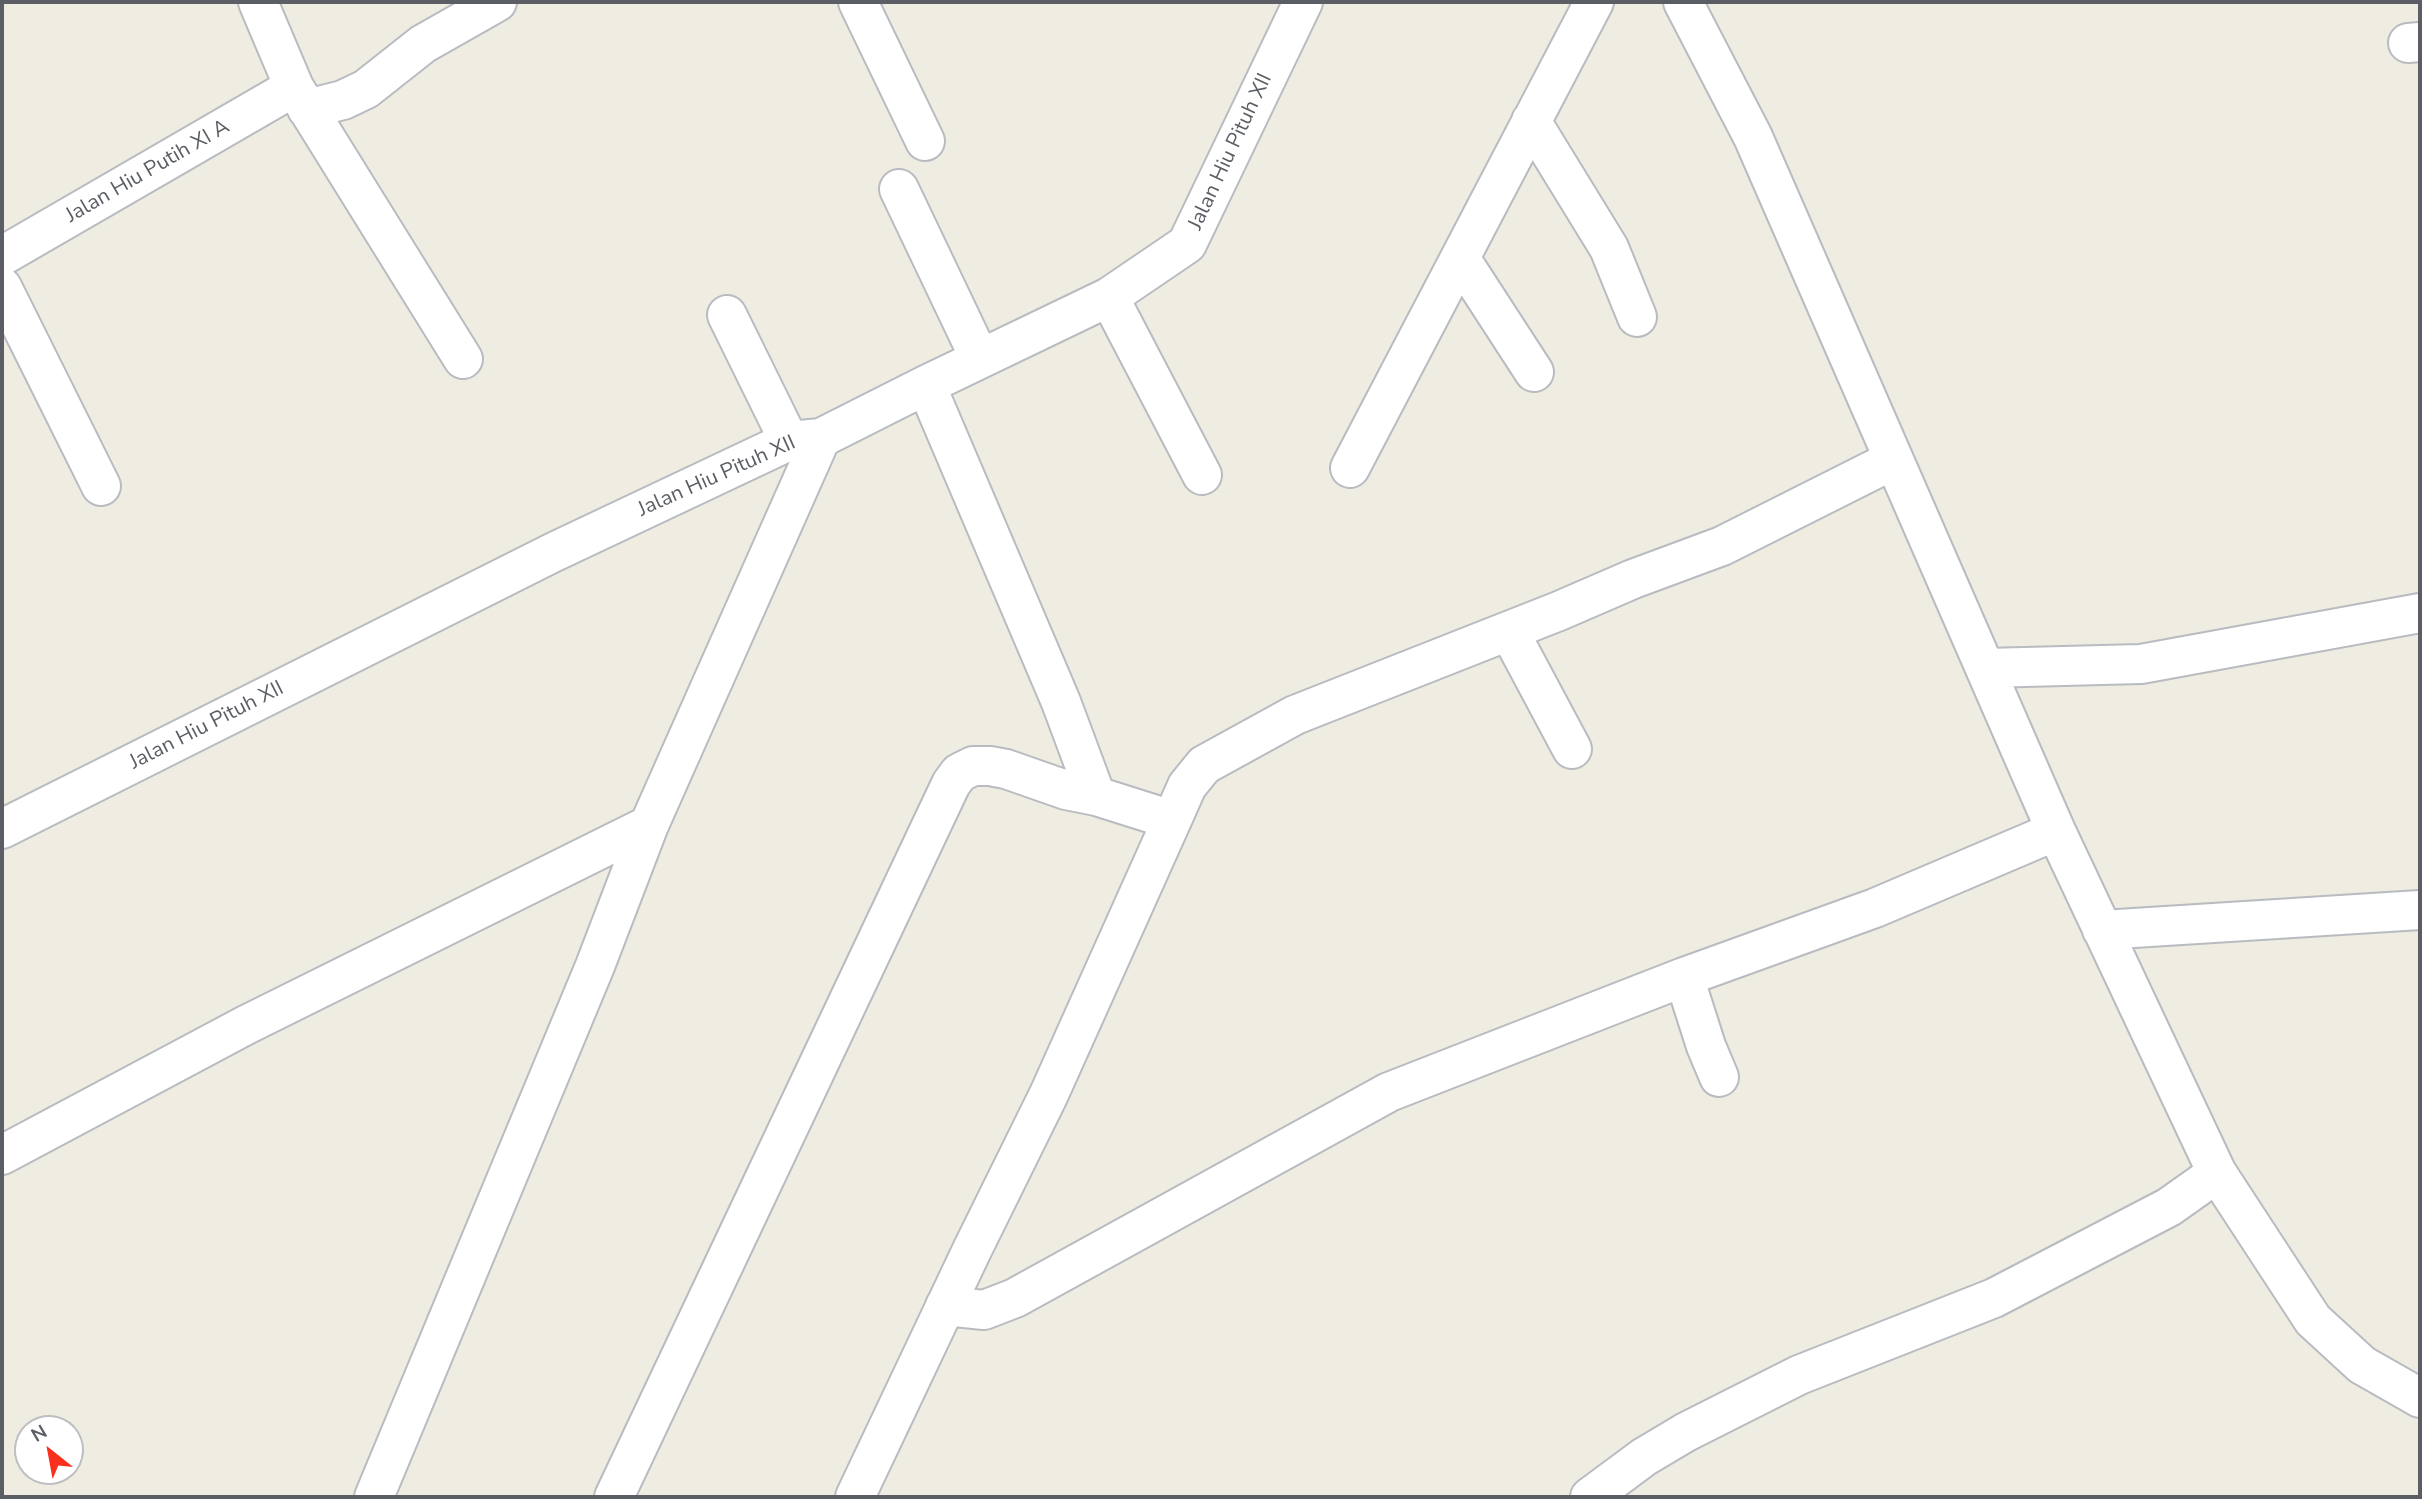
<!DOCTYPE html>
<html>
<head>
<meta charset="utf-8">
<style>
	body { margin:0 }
	#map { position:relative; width:2422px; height:1499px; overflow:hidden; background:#efece2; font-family:"Nunito Sans",sans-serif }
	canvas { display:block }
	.frame { position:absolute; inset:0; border:4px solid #5b5f65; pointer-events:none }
	.north { position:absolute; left:14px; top:1415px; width:70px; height:70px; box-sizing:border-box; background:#fff; border:2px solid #bdbfc1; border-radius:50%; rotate:329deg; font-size:19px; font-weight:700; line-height:28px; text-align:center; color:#5b5f65 }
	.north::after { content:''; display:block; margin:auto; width:24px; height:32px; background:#f9301e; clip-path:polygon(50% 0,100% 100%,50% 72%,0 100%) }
</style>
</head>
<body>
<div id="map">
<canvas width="2422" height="1499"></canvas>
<div class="frame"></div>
<div class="north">N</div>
</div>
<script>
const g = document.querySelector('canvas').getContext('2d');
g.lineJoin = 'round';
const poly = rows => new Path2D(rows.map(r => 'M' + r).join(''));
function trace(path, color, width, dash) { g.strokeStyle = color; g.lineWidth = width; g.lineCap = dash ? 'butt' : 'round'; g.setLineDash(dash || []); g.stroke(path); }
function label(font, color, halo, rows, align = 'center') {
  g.font = font + ' "Nunito Sans",sans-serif'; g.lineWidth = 5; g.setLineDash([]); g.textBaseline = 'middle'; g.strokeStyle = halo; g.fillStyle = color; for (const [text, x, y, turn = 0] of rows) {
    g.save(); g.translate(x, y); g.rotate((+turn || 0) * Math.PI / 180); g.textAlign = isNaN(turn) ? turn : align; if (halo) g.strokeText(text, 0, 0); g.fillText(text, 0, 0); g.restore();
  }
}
const street = poly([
	[258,2,294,87,463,359],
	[858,2,925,141],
	[1683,2,1753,137,2056,831,2217,1173,2313,1320,2362,1365,2420,1398],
	[2408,43,2420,42],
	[307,109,343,100,366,89,423,44,497,2],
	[1531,121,1609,248,1637,317],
	[899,189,980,359],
	[2,256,294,87],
	[1460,258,1534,372],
	[2,287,101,486],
	[1109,297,1202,475],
	[727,315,789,441],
	[926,385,1061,702,1096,796],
	[1350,468,1594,2],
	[1509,631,1572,749],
	[1986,668,2141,664,2420,613],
	[1172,820,1187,786,1204,765,1295,715,1559,611,1633,579,1722,546,1893,460],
	[2,829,554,552,789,441,821,438,926,385,1109,297,1187,244,1303,2],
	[2102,930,2420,910],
	[1684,977,1706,1046,1719,1077],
	[2,1155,246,1025,649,825],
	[945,1306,984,1310,1015,1298,1389,1092,1684,977,1875,908,2056,831],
	[374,1497,595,966,649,825,821,438],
	[614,1497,951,784,959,773,973,766,990,766,1006,769,1066,790,1096,796,1172,820,1049,1094,972,1250,855,1497],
	[1590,1497,1644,1457,1686,1432,1799,1375,1994,1298,2169,1207,2217,1173]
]);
trace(street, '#b8bbc0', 42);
trace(street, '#fff', 38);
label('21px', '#5b5f65', '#fff', [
	["Jalan Hiu Pituh XII",1231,152,-65],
	["Jalan Hiu Putih XI A",148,172,-30],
	["Jalan Hiu Pituh XII",717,477,-24],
	["Jalan Hiu Pituh XII",207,726,-27]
]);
</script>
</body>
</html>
